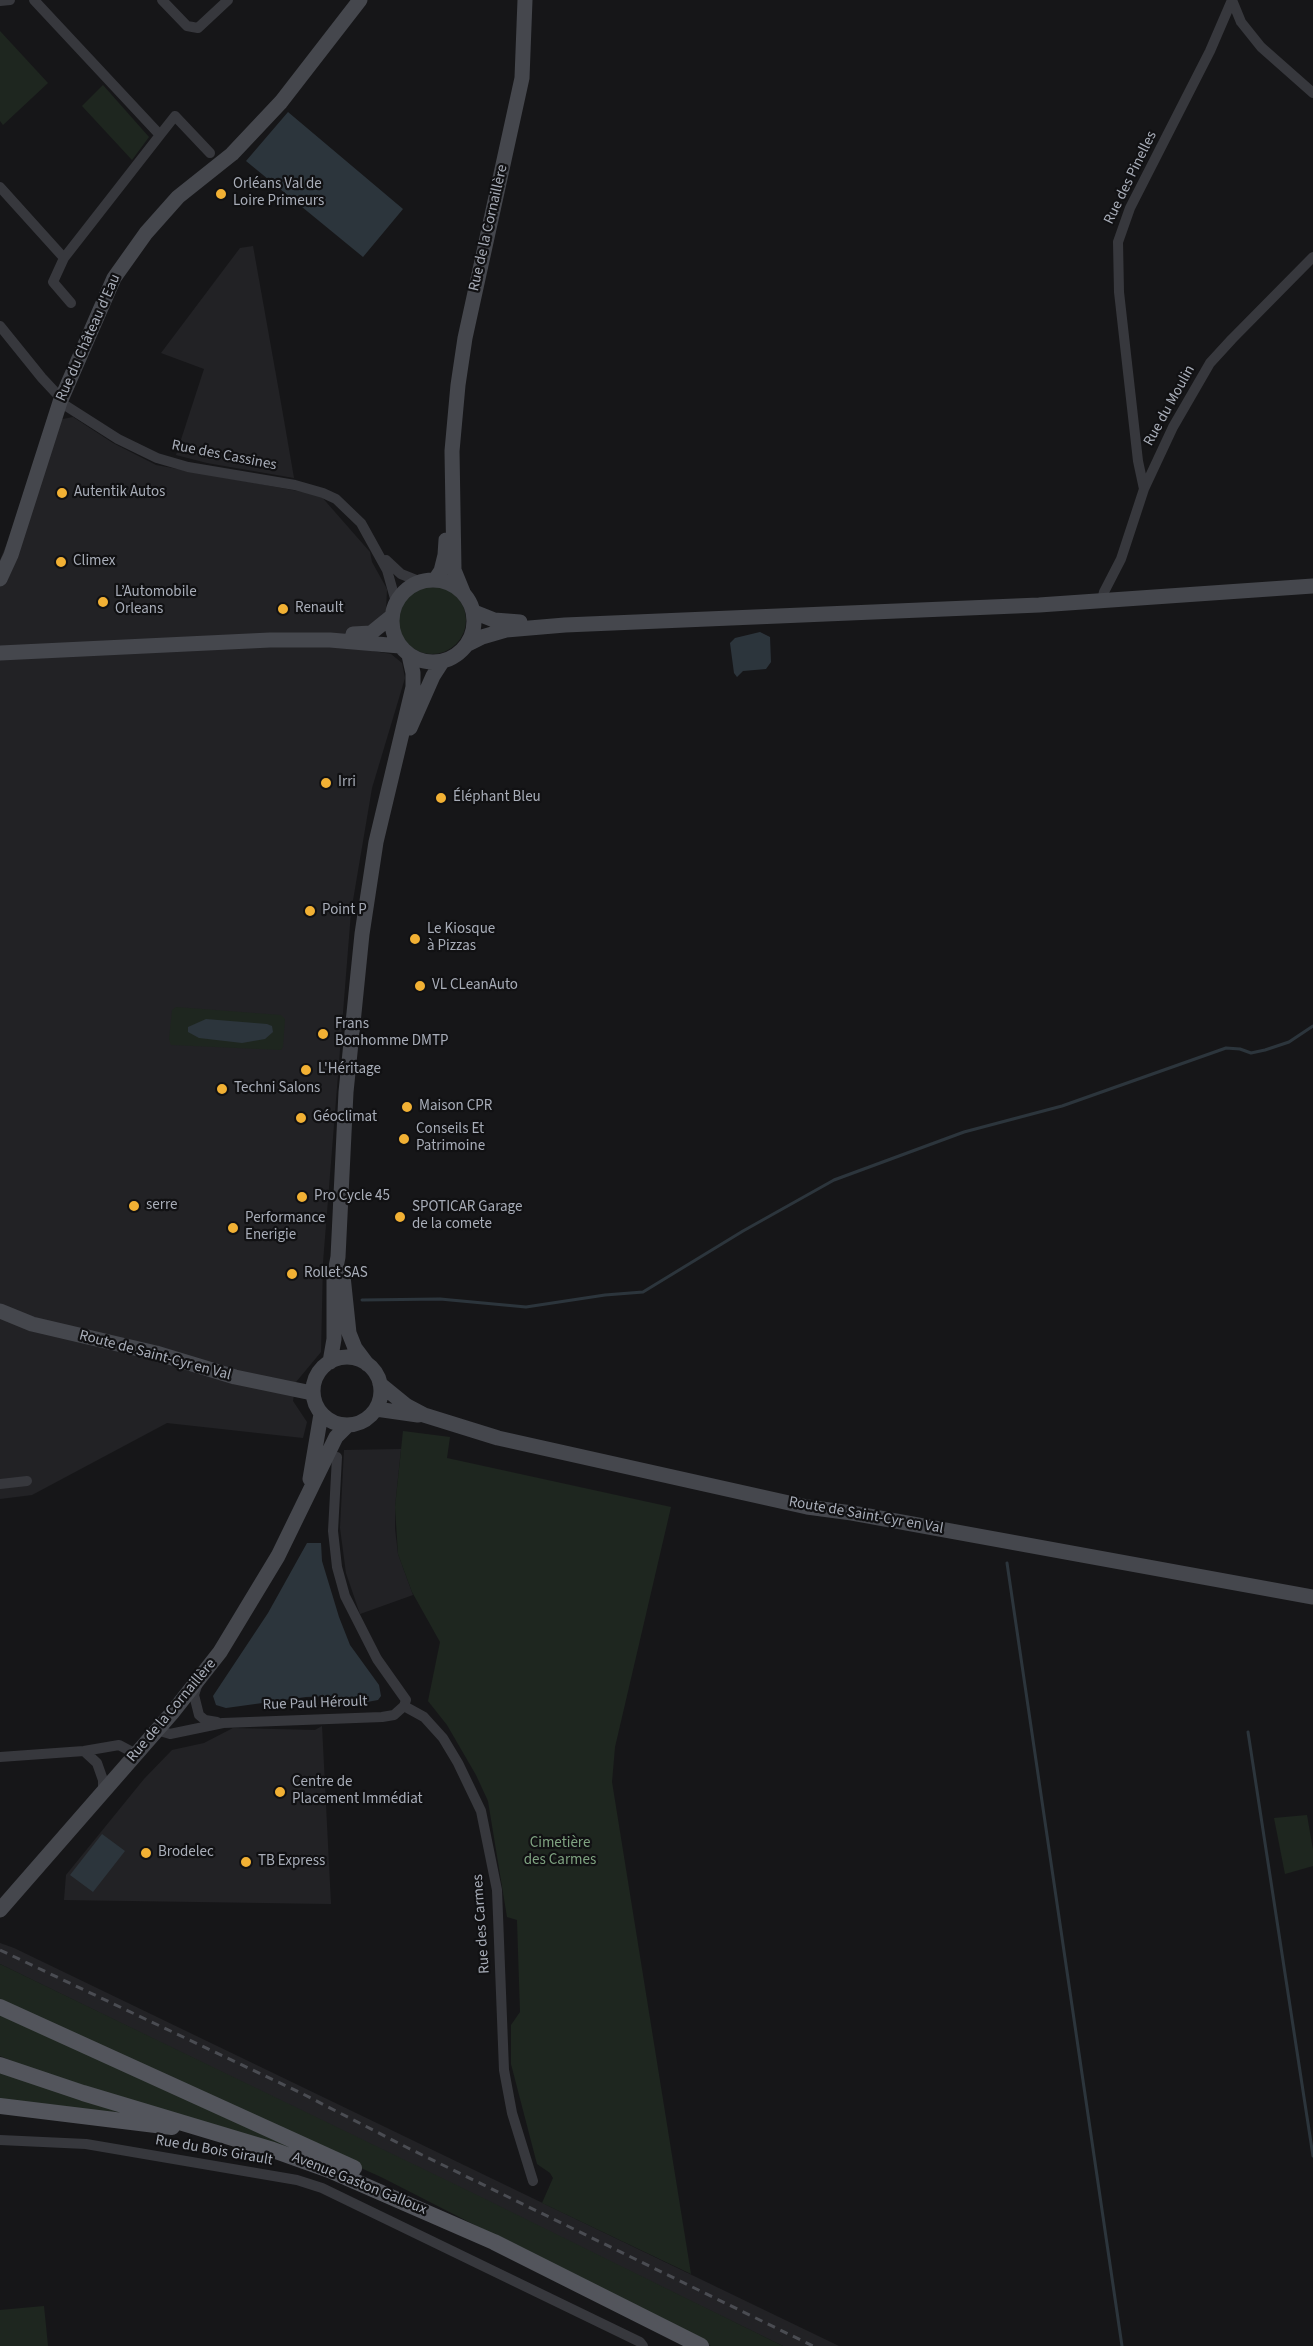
<!DOCTYPE html>
<html>
<head>
<meta charset="utf-8">
<style>
	body { margin:0 }
	canvas { display:block; background:#161618 }
</style>
</head>
<body>
<canvas width="1313" height="2346"></canvas>
<script>
const g = document.querySelector('canvas').getContext('2d');
g.lineJoin = 'round';
function fill(path, color) { g.fillStyle = color; g.fill(path, 'evenodd'); }
const poly = rows => new Path2D(rows.map(r => 'M' + r).join(''));
function trace(path, color, width, dash) { g.strokeStyle = color; g.lineWidth = width; g.lineCap = dash ? 'butt' : 'round'; g.setLineDash(dash || []); g.stroke(path); }
function label(font, color, halo, rows, align = 'center') {
  g.font = font + ' "Source Sans 3",sans-serif'; g.lineWidth = 4.5; g.setLineDash([]); g.textBaseline = 'middle'; g.strokeStyle = halo; g.fillStyle = color; for (const [text, x, y, turn = 0] of rows) {
    g.save(); g.translate(x, y); g.rotate((+turn || 0) * Math.PI / 180); g.textAlign = isNaN(turn) ? turn : align; if (halo) g.strokeText(text, 0, 0); g.fillText(text, 0, 0); g.restore();
  }
}
fill(poly([
	[253,246,281,403,294,478,207,463,176,455,204,369,161,353,240,248],
	[73,417,113,443,156,465,320,495,370,552,372,562,387,589,386,610,380,623,373,651,391,654,402,663,405,678,372,788,351,912,323,1262,321,1352,296,1382,293,1401,307,1422,303,1438,167,1423,32,1495,0,1499,0,560,58,420],
	[401,1449,395,1507,395,1529,398,1554,413,1595,360,1614,346,1573,340,1528,344,1450],
	[322,1726,331,1904,64,1900,66,1875,144,1779,172,1750,204,1743,233,1728,315,1730],
	[0,1943,14,1948,839,2346,783,2346,0,1964]
]), '#222225');
fill(poly([
	[0,31,48,83,3,125,0,121],
	[103,85,149,137,132,160,82,106],
	'398 620a34 34 0 1 1 68 0a34 34 0 1 1-68 0Z',
	[176,1007,281,1015,285,1019,283,1047,281,1050,171,1045,169,1039,172,1010],
	[403,1431,450,1437,447,1458,671,1507,615,1747,612,1782,691,2274,542,2203,553,2178,550,2173,537,2164,511,2064,511,2025,520,2012,517,1920,507,1917,488,1801,476,1775,447,1725,428,1701,440,1642,412,1592,398,1554,395,1507],
	[1307,1815,1313,1850,1313,1866,1285,1874,1274,1818],
	[0,1964,473,2193,783,2346,711,2346,383,2178,0,2003],
	[0,2013,322,2158,64,2082,0,2056],
	[0,2070,141,2119,0,2102],
	[44,2306,48,2346,0,2346,0,2310]
]), '#1e261f');
fill(poly([
	[288,112,403,209,363,257,246,161],
	[760,632,770,637,771,662,766,669,743,671,737,677,734,673,730,643,735,638],
	[206,1019,267,1024,272,1026,273,1032,265,1039,242,1043,199,1038,188,1032,188,1027],
	[307,1543,321,1543,322,1561,339,1617,350,1645,379,1685,381,1696,378,1700,367,1702,344,1702,331,1696,306,1697,226,1708,216,1705,213,1696,268,1613],
	[102,1834,125,1851,93,1892,70,1875]
]), '#2c353c');
trace(poly([
	[362,1300,440,1299,526,1307,605,1295,643,1292,743,1231,834,1180,964,1132,1062,1106,1226,1048,1240,1049,1251,1053,1265,1050,1289,1042,1313,1026],
	[1007,1563,1122,2346],
	[1248,1732,1313,2156]
]), '#2c353c', 3);
trace(poly([
	[162,0,187,26,198,28,228,0],
	[1232,0,1241,22,1261,47,1313,93],
	[0,1,10,0],
	[160,135,175,116,210,153],
	[0,187,64,258,160,135,34,0],
	[64,258,53,282,71,303],
	[0,326,42,378,56,393,62,396],
	[60,402,118,439,157,458,188,467,295,485,323,493,336,499,361,523,387,570,396,602],
	[1144,489,1138,461,1119,292,1118,242,1130,208,1210,51,1232,0],
	[386,560,401,574,421,582],
	[1102,600,1104,592,1121,559,1144,489,1173,427,1210,363,1232,339,1313,257],
	[337,1457,333,1531,337,1567,345,1596,377,1659,406,1700,404,1706],
	[0,1484,27,1481],
	[198,1683,194,1695,199,1715,205,1720,217,1722],
	[404,1706,424,1717,443,1738,458,1763,481,1811,497,1890,504,2070,512,2113,533,2181],
	[157,1730,170,1734,223,1723,382,1717,394,1715,404,1706],
	[84,1751,97,1763,103,1780,103,1793],
	[0,1757,84,1751,119,1745,136,1754],
	[0,2140,86,2144,297,2180,322,2188,640,2342,643,2346]
]), '#37383d', 10);
trace(poly([
	[0,579,11,555,60,402,114,278,146,233,178,197,232,154,281,102,360,0],
	'392 621a41 41 0 1 1 82 0a41 41 0 1 1-82 0Z',
	[435,580,441,571,445,555,446,540],
	[463,592,454,570,452,451,458,385,465,338,522,78,525,0],
	[474,612,494,620,520,622],
	[353,634,371,633,392,616],
	[468,644,482,637,506,630,565,625,1039,605,1313,586],
	[0,653,270,640,330,640,400,646],
	[410,728,433,676,442,662],
	[343,1276,349,1333,355,1348,367,1364],
	[0,1311,32,1324,156,1353,235,1377,312,1393],
	'313 1391a34 34 0 1 1 68 0a34 34 0 1 1-68 0Z',
	[330,1362,334,1339,334,1277,338,1257,346,1092,362,934,376,842,413,687,413,673,409,655],
	[380,1384,407,1406,424,1415,498,1438,807,1507,852,1513,1313,1597],
	[376,1409,418,1415],
	[310,1479,321,1414],
	[0,1910,172,1713,220,1652,278,1556,336,1437,347,1426]
]), '#45474d', 15);
trace(poly([
	[0,2007,354,2168],
	[0,2065,83,2093,273,2150,329,2170,494,2242,701,2346],
	[0,2106,172,2127]
]), '#53555c', 16);
trace(poly([
	[0,1950,299,2092,408,2148,813,2346]
]), '#4a4c52', 3, [8, 6]);
for (const [x, y, r, color] of [
	[221,194,6,"#f2b134"],
	[62,493,6,"#f2b134"],
	[61,562,6,"#f2b134"],
	[103,602,6,"#f2b134"],
	[283,609,6,"#f2b134"],
	[326,783,6,"#f2b134"],
	[441,798,6,"#f2b134"],
	[310,911,6,"#f2b134"],
	[415,939,6,"#f2b134"],
	[420,986,6,"#f2b134"],
	[323,1034,6,"#f2b134"],
	[306,1070,6,"#f2b134"],
	[222,1089,6,"#f2b134"],
	[407,1107,6,"#f2b134"],
	[301,1118,6,"#f2b134"],
	[404,1139,6,"#f2b134"],
	[302,1197,6,"#f2b134"],
	[134,1206,6,"#f2b134"],
	[400,1217,6,"#f2b134"],
	[233,1228,6,"#f2b134"],
	[292,1274,6,"#f2b134"],
	[280,1792,6,"#f2b134"],
	[146,1853,6,"#f2b134"],
	[246,1862,6,"#f2b134"]
]) { const dot = new Path2D(); dot.arc(x, y, r, 0, 2 * Math.PI); g.fillStyle = color; g.fill(dot); trace(dot, '#111113', 2); }
label('15px', '#a8adb8', '#111113', [
	["Rue des Pinelles",1131,178,-64],
	["Rue de la Cornaillère",489,228,-77],
	["Rue du Château d'Eau",89,338,-66],
	["Rue du Moulin",1170,406,-61],
	["Rue des Cassines",224,456,11],
	["Route de Saint-Cyr en Val",155,1356,15],
	["Route de Saint-Cyr en Val",866,1516,10],
	["Rue Paul Héroult",315,1704,-2],
	["Rue de la Cornaillère",172,1711,-50],
	["Rue des Carmes",482,1924,-94],
	["Rue du Bois Girault",214,2151,10],
	["Avenue Gaston Galloux",359,2184,22]
]);
label('15px', '#a8adb8', '#111113', [
	["Orléans Val de",233,185],
	["Loire Primeurs",233,202],
	["Autentik Autos",74,493],
	["Climex",73,562],
	["L’Automobile",115,593],
	["Orleans",115,610],
	["Renault",295,609],
	["Irri",338,783],
	["Éléphant Bleu",453,798],
	["Point P",322,911],
	["Le Kiosque",427,930],
	["à Pizzas",427,947],
	["VL CLeanAuto",432,986],
	["Frans",335,1025],
	["Bonhomme DMTP",335,1042],
	["L'Héritage",318,1070],
	["Techni Salons",234,1089],
	["Maison CPR",419,1107],
	["Géoclimat",313,1118],
	["Conseils Et",416,1130],
	["Patrimoine",416,1147],
	["Pro Cycle 45",314,1197],
	["serre",146,1206],
	["SPOTICAR Garage",412,1208],
	["de la comete",412,1225],
	["Performance",245,1219],
	["Enerigie",245,1236],
	["Rollet SAS",304,1274],
	["Centre de",292,1783],
	["Placement Immédiat",292,1800],
	["Brodelec",158,1853],
	["TB Express",258,1862]
], 'left');
label('15px', '#7fa381', '#111113', [
	["Cimetière",560,1844],
	["des Carmes",560,1861]
]);
</script>
</body>
</html>
